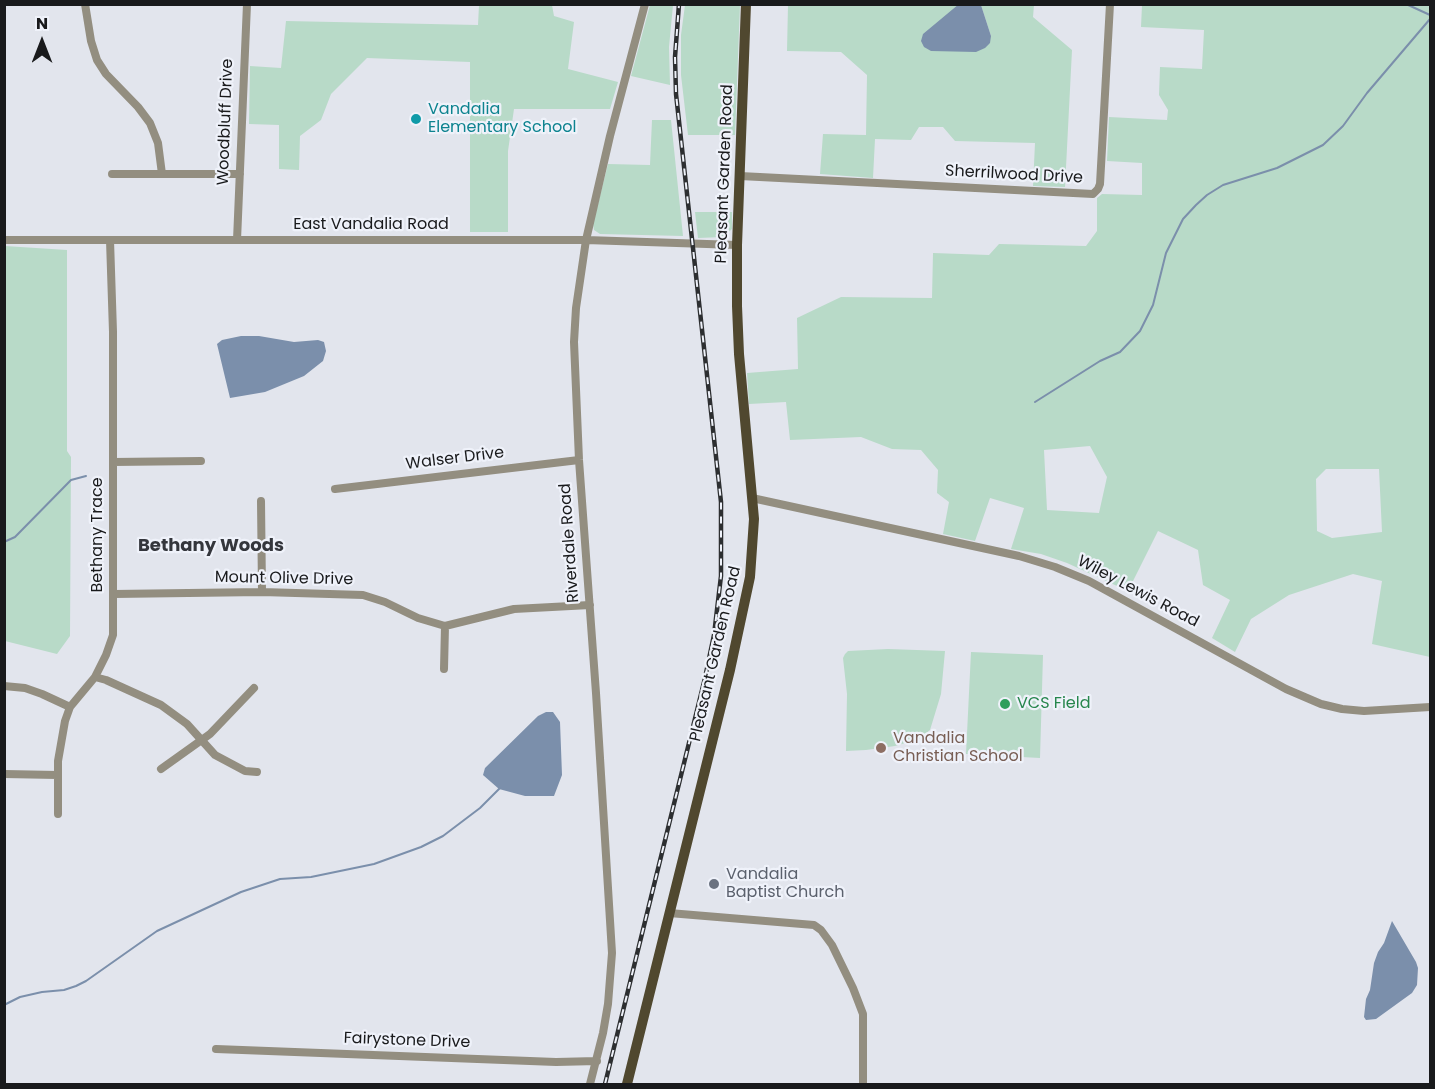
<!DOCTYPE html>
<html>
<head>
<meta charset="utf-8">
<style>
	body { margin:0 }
	#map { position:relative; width:1435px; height:1089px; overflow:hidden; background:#e2e5ed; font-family:Poppins,sans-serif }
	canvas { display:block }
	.frame { position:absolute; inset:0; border:6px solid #191a1c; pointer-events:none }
	.north { position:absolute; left:12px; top:12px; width:60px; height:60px; -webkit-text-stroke:4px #eff2fa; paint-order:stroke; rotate:0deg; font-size:16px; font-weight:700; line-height:24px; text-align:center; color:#191a1c }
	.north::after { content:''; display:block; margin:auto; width:21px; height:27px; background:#191a1c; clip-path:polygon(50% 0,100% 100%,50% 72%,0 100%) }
</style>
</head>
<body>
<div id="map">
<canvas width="1435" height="1089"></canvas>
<div class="frame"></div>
<div class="north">N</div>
</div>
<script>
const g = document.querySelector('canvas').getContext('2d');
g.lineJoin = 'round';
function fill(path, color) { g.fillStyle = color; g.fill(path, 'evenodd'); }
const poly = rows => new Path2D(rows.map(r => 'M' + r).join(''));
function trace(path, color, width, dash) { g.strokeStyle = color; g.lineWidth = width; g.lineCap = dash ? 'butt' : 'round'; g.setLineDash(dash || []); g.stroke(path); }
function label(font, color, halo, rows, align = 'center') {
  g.font = font + ' Poppins,sans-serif'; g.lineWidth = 4.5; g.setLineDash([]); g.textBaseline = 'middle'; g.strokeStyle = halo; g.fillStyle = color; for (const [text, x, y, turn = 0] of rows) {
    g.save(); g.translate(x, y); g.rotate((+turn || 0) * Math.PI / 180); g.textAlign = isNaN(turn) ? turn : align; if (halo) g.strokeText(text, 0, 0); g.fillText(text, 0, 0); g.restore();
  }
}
fill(poly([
	[479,5,552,5,554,16,574,22,568,69,618,82,610,109,514,109,508,151,508,232,470,232,470,62,367,58,331,94,321,120,300,136,299,170,279,169,279,125,249,124,250,66,281,68,286,21,478,25],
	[650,5,673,5,669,47,670,85,631,76],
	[685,5,740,5,735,135,688,135,681,75,681,35],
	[788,5,959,5,949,14,991,36,981,5,1034,5,1033,17,1072,50,1065,187,1033,186,1035,143,955,141,943,127,919,127,911,140,875,139,873,178,820,174,823,134,866,135,867,75,841,52,787,51],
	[1142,5,1430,5,1430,657,1372,644,1382,581,1353,574,1289,595,1251,619,1235,652,1212,638,1230,600,1203,585,1198,550,1158,531,1128,591,1067,563,1041,554,1011,549,1024,508,990,498,975,541,943,534,949,502,937,493,938,470,921,450,892,449,861,437,790,440,786,402,749,404,747,373,798,369,797,318,841,297,932,298,933,253,989,255,999,244,1086,246,1097,231,1097,198,1102,194,1142,195,1142,163,1107,161,1109,117,1167,120,1168,110,1159,95,1160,67,1202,69,1204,30,1141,27],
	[1090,446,1107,477,1099,513,1047,510,1044,450],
	[1326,469,1379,469,1382,532,1332,538,1317,531,1316,479],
	[652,120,671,120,683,236,600,234,594,230,593,224,608,164,650,165],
	[695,212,732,212,732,229,723,237,698,238],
	[5,246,67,250,67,451,71,457,70,636,57,654,5,641],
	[888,649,945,651,941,694,930,730,919,739,895,746,866,750,846,751,847,694,843,658,845,654,848,651],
	[971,652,1043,655,1040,758,966,754]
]), '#b8dac8');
fill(poly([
	[959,4,981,5,991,36,990,43,985,48,976,52,931,51,924,47,921,41,923,34],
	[241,336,259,336,294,342,318,340,324,342,326,351,323,361,304,376,265,392,230,398,217,344,222,340],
	[546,712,553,712,560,722,562,775,554,796,525,796,499,789,483,775,485,768,538,716],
	[1392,921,1416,962,1418,968,1417,985,1412,993,1376,1019,1366,1020,1364,1017,1366,999,1370,990,1374,963,1378,952,1384,943]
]), '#7b8fab');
trace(poly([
	[1406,4,1430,15],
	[1035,402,1100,361,1120,352,1140,331,1153,305,1166,253,1183,219,1196,205,1207,195,1223,185,1277,168,1323,145,1343,126,1367,93,1430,19],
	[4,542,15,537,71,480,86,476],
	[4,1005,20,997,42,992,64,990,76,986,86,981,157,931,241,892,280,879,311,877,374,864,421,847,443,836,480,808,500,788]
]), '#7b8fab', 2);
trace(poly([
	[85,4,91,41,97,60,106,74,138,107,150,123,158,143,162,174],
	[112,174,240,174],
	[740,176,1093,194,1098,189,1100,184,1110,4],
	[4,240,586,240,737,245],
	[237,240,247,4],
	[113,462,201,461],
	[335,489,579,460],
	[752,498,1019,556,1055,567,1089,581,1286,689,1321,704,1342,709,1364,711,1430,707],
	[261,501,262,592],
	[114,594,262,592,363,595,385,602,418,618,445,626,514,609,590,605],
	[444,669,445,626],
	[95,677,106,680,161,705,187,724,215,755,245,771,257,772],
	[4,686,25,688,42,694,70,707],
	[161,769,210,734,254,688],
	[4,774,57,775],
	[58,814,58,761,65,721,70,707,95,677,106,655,113,635,113,332,110,240],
	[669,913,814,925,821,930,832,945,853,988,863,1014,863,1084],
	[216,1049,556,1062,597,1061],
	[590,1084,603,1033,608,1004,612,953,596,693,579,460,574,342,576,308,586,240,610,136,645,4]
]), '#938e80', 8);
trace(poly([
	[627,1084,730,670,750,577,754,519,739,354,737,306,737,245,746,4]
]), '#50482f', 10);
const rail = poly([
	[605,1084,705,678,714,635,721,576,721,502,676,94,675,57,679,4]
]);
trace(rail, '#2d2f31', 4.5);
trace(rail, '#eff2fa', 2, [7]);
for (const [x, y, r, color] of [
	[416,119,6,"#0f9aa8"],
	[1005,704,6,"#2e9e5b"],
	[881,748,6,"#8d6e63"],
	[714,884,6,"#6b7280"]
]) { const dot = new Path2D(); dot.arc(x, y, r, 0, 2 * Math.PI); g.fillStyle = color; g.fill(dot); trace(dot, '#eff2fa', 2); }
label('16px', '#0d838f', '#eff2fa', [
	["Vandalia",428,110],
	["Elementary School",428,128]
], 'left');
label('16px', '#191a1c', '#eff2fa', [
	["Woodbluff Drive",226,122,-88],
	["Pleasant Garden Road",725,174,-88],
	["Sherrilwood Drive",1014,175,3],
	["East Vandalia Road",371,225],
	["Walser Drive",455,459,-7],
	["Bethany Trace",98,535,-90],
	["Riverdale Road",570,543,-94],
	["Mount Olive Drive",284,579,1],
	["Wiley Lewis Road",1138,592,28],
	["Pleasant Garden Road",716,654,-77],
	["Fairystone Drive",407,1041,2]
]);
label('16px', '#27864d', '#eff2fa', [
	["VCS Field",1017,704]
], 'left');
label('16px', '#785e54', '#eff2fa', [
	["Vandalia",893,739],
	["Christian School",893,757]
], 'left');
label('16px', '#5b616d', '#eff2fa', [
	["Vandalia",726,875],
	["Baptist Church",726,893]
], 'left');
label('bold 18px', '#34363c', '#eff2fa', [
	["Bethany Woods",211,546]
]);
</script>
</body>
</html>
